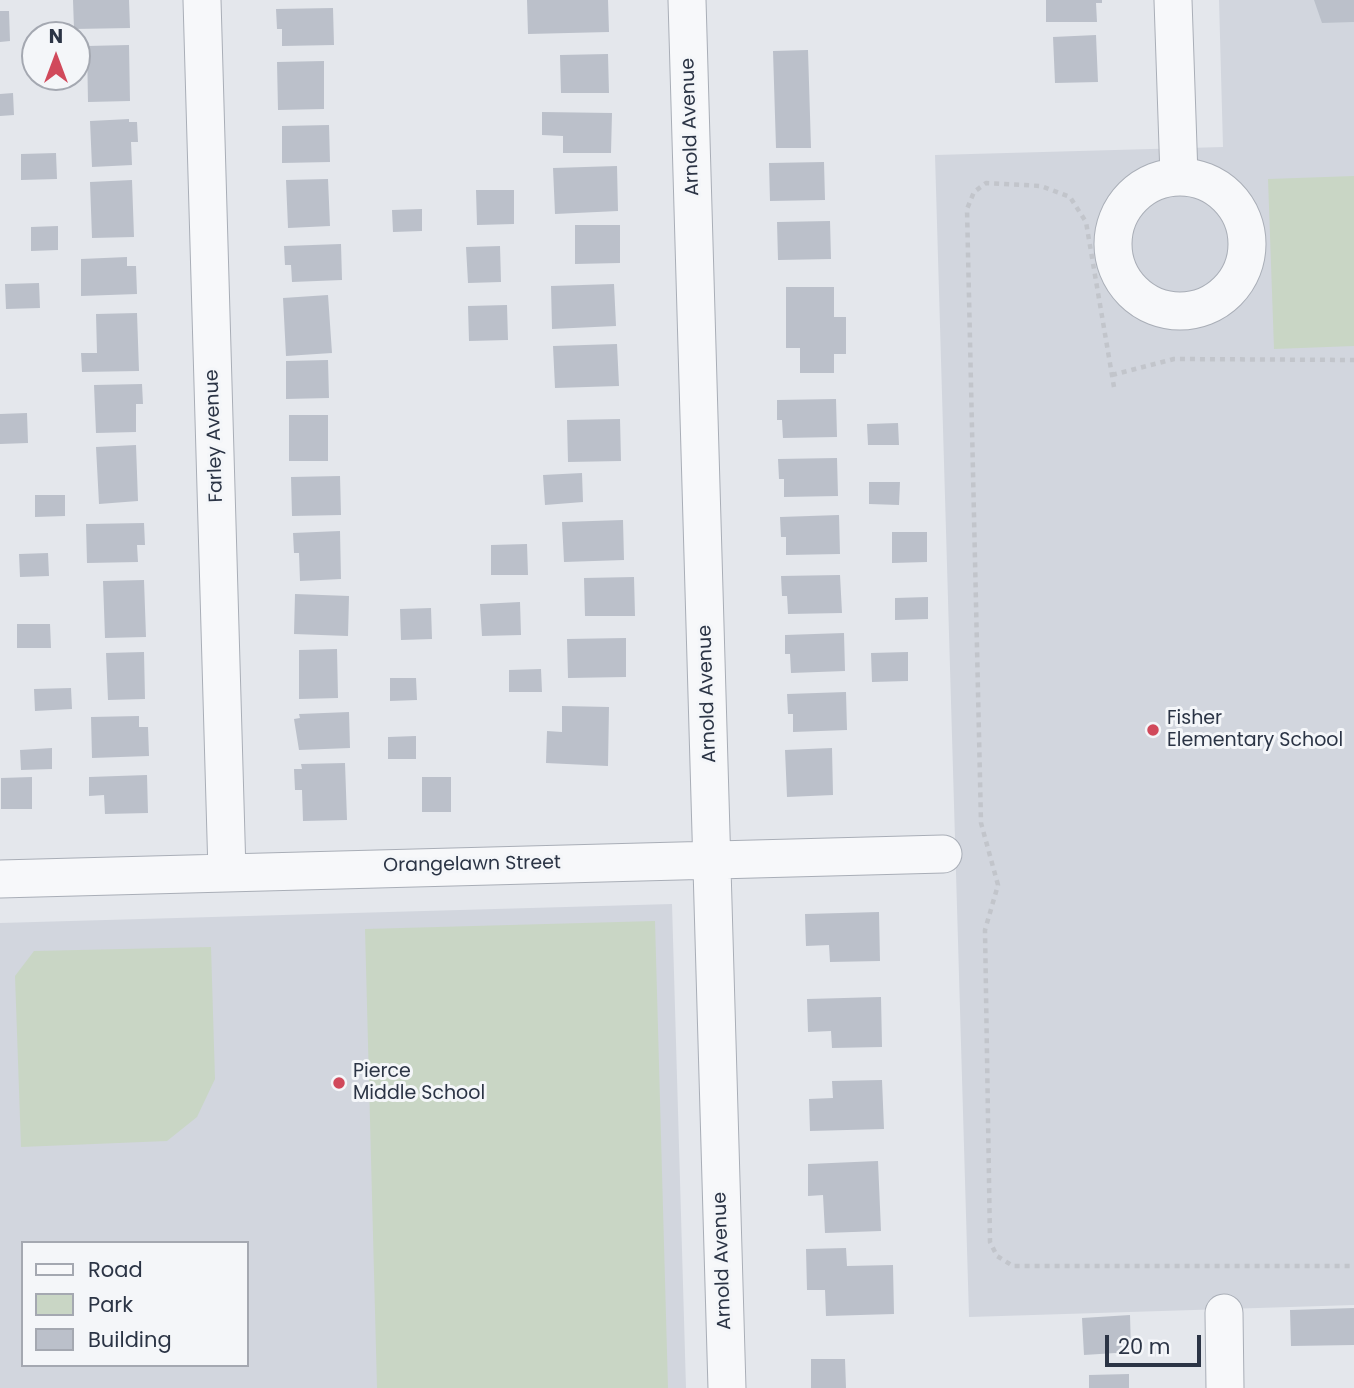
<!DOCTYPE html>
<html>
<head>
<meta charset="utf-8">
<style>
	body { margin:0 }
	#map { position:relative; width:1354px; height:1388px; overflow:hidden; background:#e4e7ec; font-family:Poppins,sans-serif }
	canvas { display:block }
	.legend { position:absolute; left:21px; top:1241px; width:228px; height:126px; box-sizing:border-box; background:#f4f6f9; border:2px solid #a4a8b1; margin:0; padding:9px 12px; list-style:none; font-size:21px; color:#2b3445 }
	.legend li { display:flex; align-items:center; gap:14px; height:35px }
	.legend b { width:35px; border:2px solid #a4a8b1 }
	.north { position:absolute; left:21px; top:21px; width:70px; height:70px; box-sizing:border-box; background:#f4f6f9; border:2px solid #a4a8b1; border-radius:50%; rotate:0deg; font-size:19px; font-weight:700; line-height:28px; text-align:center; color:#2b3445 }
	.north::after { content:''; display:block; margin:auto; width:24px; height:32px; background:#d1495b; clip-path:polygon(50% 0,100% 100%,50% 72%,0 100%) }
	.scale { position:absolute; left:1105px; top:1335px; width:96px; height:32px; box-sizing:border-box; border:4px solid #2b3445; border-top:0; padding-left:9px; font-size:21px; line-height:24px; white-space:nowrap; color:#2b3445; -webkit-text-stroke:5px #f4f6f9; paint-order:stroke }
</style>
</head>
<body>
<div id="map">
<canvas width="1354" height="1388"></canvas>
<ul class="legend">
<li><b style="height:9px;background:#f7f8fa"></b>Road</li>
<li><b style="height:19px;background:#c9d6c5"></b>Park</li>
<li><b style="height:19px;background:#bbc0ca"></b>Building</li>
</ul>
<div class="north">N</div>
<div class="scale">20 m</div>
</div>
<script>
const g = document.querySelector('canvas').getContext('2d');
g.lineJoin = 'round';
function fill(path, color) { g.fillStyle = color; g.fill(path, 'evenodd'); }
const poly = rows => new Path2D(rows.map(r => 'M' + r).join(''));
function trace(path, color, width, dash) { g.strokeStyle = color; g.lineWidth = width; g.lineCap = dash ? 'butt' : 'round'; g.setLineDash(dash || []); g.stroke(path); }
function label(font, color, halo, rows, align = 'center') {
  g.font = font + ' Poppins,sans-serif'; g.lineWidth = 6; g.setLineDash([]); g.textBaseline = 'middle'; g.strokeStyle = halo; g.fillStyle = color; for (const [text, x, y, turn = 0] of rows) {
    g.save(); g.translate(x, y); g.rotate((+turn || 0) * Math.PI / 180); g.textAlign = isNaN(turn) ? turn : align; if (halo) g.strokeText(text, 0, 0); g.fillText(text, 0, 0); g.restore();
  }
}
fill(poly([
	[1219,0,1354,0,1354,1305,969,1317,935,155,1223,147],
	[672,904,686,1388,0,1388,0,923],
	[23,1243,247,1243,247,1365,23,1365]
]), '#d2d6de');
fill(poly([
	[1354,176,1354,346,1274,349,1268,179],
	[655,921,668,1388,377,1388,365,929],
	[211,947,215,1079,197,1117,167,1141,21,1147,15,976,34,951]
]), '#c9d6c5');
fill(poly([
	[73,0,129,0,130,28,74,29],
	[527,0,608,0,609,32,528,34],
	[1046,0,1102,0,1102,3,1096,3,1097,22,1046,22],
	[1314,0,1354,0,1354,22,1322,23],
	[333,8,334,45,282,46,282,29,277,29,276,9],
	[0,11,9,11,10,41,0,42],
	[1096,35,1098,82,1055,83,1053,37],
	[129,45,130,101,88,102,87,46],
	[808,50,811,148,776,148,773,51],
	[608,54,609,93,561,93,560,55],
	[324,61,324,109,278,110,277,62],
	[13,93,14,115,0,116,0,94],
	[542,112,612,113,611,153,563,153,563,136,542,135],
	[129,119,129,122,137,122,138,142,131,142,132,165,92,167,90,121],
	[329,125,330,162,282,163,282,126],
	[56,153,57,179,21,180,21,154],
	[824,162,825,200,770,201,769,163],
	[617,166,618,211,555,214,553,168],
	[328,179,330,226,288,228,286,180],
	[132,180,134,237,92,238,90,182],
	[476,190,514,190,514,224,477,225],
	[422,209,422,231,393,232,392,210],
	[830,221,831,259,778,260,777,222],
	[575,225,620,225,620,263,575,264],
	[58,226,58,250,31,251,31,227],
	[341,244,342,280,292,282,291,265,285,265,284,246],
	[500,246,501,282,468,283,466,247],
	[127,257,127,266,136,266,137,294,81,296,81,259],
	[39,283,40,308,6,309,5,284],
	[614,284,616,326,552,329,551,286],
	[786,287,834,287,834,317,846,317,846,354,834,354,834,373,800,373,800,348,786,348],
	[328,295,332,353,286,356,283,298],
	[507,305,508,340,469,341,468,306],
	[137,313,139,371,82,372,81,353,97,353,96,314],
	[617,344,619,386,555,388,553,346],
	[328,360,329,398,286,399,286,361],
	[142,384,143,404,136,404,136,432,96,433,94,385],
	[836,399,837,437,783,438,782,420,777,420,777,400],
	[27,413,28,443,0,444,0,414],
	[289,415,328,415,328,461,289,461],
	[620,419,621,461,568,462,567,420],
	[898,423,899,445,868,445,867,424],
	[136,445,138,501,99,504,96,447],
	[837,458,838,496,784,497,784,479,779,479,778,459],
	[582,473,583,502,545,505,543,475],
	[340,476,341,515,292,516,291,477],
	[869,482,900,482,899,505,869,504],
	[35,495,65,495,65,516,35,517],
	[839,515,840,554,786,555,786,537,781,537,780,517],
	[623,520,624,560,564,562,562,522],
	[144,523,145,545,137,545,138,562,87,563,86,524],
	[340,531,341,579,300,581,299,553,294,553,293,533],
	[892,532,927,532,927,562,892,563],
	[527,544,528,575,491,575,491,545],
	[48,553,49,576,20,577,19,554],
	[840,575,842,613,788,614,787,596,782,596,781,576],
	[634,577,635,616,585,616,584,578],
	[144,580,146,637,105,638,103,581],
	[295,594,349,596,348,636,294,634],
	[928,597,928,619,895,620,895,598],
	[520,602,521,635,482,636,480,604],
	[431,608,432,639,401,640,400,609],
	[17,624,50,624,51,648,17,648],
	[844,633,845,671,791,673,790,654,785,654,785,635],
	[626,638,626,677,568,678,567,639],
	[337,649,338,698,299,699,299,650],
	[144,652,145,699,108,700,106,653],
	[908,652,908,681,872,682,871,653],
	[541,669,542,692,509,692,509,670],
	[390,678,416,678,417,700,390,701],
	[71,688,72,709,35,711,34,689],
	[846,692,847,730,793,732,793,714,788,714,787,694],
	[562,706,609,707,608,766,546,763,547,731,562,732],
	[349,712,350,748,299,750,294,719,300,718,299,714],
	[139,716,139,727,148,727,149,756,92,758,91,717],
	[416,736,416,759,388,759,388,737],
	[52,748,52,769,21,770,20,750],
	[832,748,833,795,787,797,785,750],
	[345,763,347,820,303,821,302,790,295,790,294,769,302,769,301,764],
	[147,775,148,813,105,814,104,795,89,796,89,777],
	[32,777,32,809,1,809,1,778],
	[422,777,451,777,451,812,422,812],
	[879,912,880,961,830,962,829,945,806,946,805,914],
	[881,997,882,1047,832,1048,831,1031,808,1032,807,999],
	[882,1080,884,1129,810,1131,809,1099,833,1098,832,1081],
	[878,1161,881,1231,825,1233,823,1195,808,1196,808,1164],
	[846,1248,847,1266,893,1265,894,1314,826,1316,825,1290,807,1290,806,1249],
	[1354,1308,1354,1345,1291,1346,1290,1310],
	[1130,1315,1131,1352,1084,1355,1082,1318],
	[811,1359,845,1359,846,1388,811,1388],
	[1129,1374,1129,1388,1089,1388,1089,1375]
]), '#bbc0ca');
const street = poly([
	[202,0,227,872],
	[687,0,727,1388],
	[1173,0,1179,176],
	'1113 244a67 67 0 1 1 134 0a67 67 0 1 1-134 0Z',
	[0,879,943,854],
	[1224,1313,1225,1388]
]);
trace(street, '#a9aeb7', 39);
trace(poly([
	[1112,375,1174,359,1354,360],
	[1114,387,1086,222,1070,197,1041,186,986,183,974,192,967,209,981,823,998,885,985,930,990,1242,997,1256,1013,1266,1354,1266]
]), '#c2c5cb', 4.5, [5, 5]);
trace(street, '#f7f8fa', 37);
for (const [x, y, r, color] of [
	[1153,730,7,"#d1495b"],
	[339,1083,7,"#d1495b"]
]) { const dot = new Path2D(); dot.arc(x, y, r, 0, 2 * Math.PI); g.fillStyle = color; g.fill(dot); trace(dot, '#f4f6f9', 2.5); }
label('19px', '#2b3445', '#f4f6f9', [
	["Arnold Avenue",691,127,-92],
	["Farley Avenue",215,436,-92],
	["Arnold Avenue",708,694,-92],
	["Orangelawn Street",472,865,-1],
	["Arnold Avenue",723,1261,-92]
]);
label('19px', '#2b3445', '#f4f6f9', [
	["Fisher",1167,719],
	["Elementary School",1167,741],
	["Pierce",353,1072],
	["Middle School",353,1094]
], 'left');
</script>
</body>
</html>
